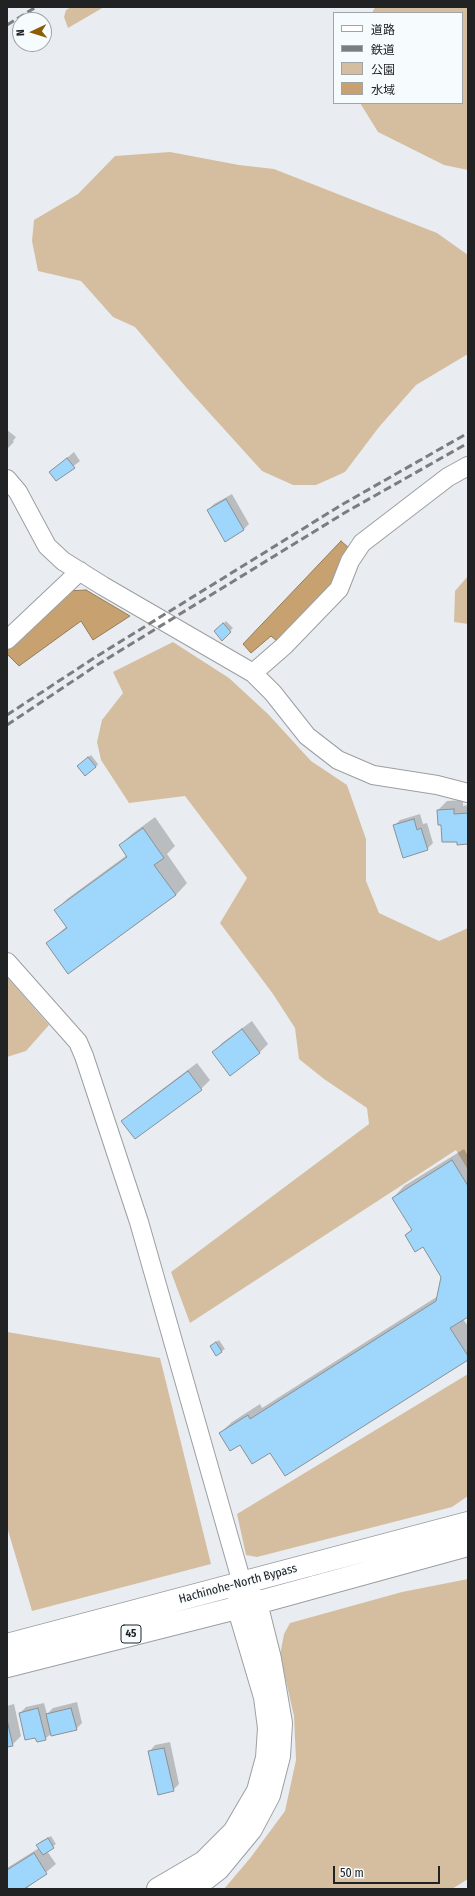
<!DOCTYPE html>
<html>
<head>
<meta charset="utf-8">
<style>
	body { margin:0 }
	#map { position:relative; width:475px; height:1896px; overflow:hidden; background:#e9edf1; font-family:"Fira Sans Condensed","Noto Sans JP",sans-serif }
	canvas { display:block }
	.frame { position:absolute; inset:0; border:8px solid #212223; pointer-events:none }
	.legend { position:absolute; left:333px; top:12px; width:130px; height:92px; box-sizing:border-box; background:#f6fbfe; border:1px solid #a1a4a6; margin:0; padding:5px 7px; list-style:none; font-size:12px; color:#212223 }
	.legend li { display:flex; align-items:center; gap:8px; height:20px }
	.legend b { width:20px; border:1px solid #a1a4a6 }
	.north { position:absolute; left:12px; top:12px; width:40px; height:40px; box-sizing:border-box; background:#f6fbfe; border:1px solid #a1a4a6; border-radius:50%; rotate:266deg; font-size:11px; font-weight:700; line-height:16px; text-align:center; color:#212223 }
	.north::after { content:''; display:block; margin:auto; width:14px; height:18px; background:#8c5d04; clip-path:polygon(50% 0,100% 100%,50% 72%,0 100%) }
	.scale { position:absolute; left:333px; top:1866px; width:107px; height:18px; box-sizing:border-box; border:2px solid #212223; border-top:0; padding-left:5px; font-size:12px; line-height:14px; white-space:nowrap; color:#212223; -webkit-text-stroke:3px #f6fbfe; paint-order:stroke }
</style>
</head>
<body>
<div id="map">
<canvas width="475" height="1896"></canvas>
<div class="frame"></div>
<ul class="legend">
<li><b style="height:5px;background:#fff"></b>道路</li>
<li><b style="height:5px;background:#7b7e80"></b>鉄道</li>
<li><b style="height:11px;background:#d5bea0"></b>公園</li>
<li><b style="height:11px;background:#c7a270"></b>水域</li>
</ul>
<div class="north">N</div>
<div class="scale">50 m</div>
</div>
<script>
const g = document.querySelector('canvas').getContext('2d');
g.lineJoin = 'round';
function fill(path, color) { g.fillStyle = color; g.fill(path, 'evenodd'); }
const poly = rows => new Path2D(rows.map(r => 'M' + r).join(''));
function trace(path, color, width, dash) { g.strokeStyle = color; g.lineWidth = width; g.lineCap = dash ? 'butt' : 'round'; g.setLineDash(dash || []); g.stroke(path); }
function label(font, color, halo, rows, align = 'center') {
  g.font = font + ' "Fira Sans Condensed",sans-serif'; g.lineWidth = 3; g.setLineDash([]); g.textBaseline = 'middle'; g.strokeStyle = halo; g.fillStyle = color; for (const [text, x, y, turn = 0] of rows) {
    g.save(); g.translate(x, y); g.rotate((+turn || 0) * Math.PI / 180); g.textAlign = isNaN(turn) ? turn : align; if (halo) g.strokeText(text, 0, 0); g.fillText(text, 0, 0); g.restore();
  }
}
fill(poly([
	[71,7,104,7,68,28,64,17,66,10],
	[375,7,468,7,468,170,444,165,378,132,360,103,462,103,462,13,372,13],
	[170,152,239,165,274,169,437,233,468,255,468,354,416,385,379,427,345,472,316,485,293,485,262,471,185,386,135,327,113,317,81,281,38,271,32,241,34,220,78,194,115,156],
	[468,576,468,624,454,622,455,591],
	[173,642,229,678,268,714,311,761,347,785,366,839,366,881,379,913,439,941,468,928,468,1170,456,1150,190,1323,171,1272,369,1124,367,1108,324,1079,299,1059,295,1028,273,994,220,923,247,878,185,796,129,803,101,760,97,742,102,720,123,693,113,672],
	[7,977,49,1025,26,1051,7,1057],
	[7,1332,160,1358,211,1564,32,1611,7,1527],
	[468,1374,468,1496,452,1507,257,1557,246,1555,237,1514],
	[468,1579,468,1879,452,1889,224,1889,251,1857,285,1811,296,1760,294,1716,280,1655,284,1634,290,1623,402,1592]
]), '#d5bea0');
const water = poly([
	[341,541,349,548,334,583,277,641,271,636,251,653,243,644,341,541],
	[86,590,130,616,93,640,81,621,19,666,7,654,7,648,67,591,86,590]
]);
fill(water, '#c7a270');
trace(water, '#957c59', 1);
fill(poly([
	[7,430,16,437,13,441,14,442,7,449],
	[74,452,80,461,56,480,50,472],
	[232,494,249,524,243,530,208,510,214,504],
	[226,621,233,628,222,639,215,632],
	[91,755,98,764,96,767,81,763],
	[463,800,463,806,468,805,468,843,458,841,442,824,438,810,447,801],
	[420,814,423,824,427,823,433,843,427,849,394,826,400,820],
	[155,817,175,846,167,854,187,883,176,895,69,973,47,944,67,926,55,911,67,899,127,855,120,845,132,834],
	[252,1021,268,1044,259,1053,214,1052,222,1043],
	[197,1063,210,1080,201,1089,123,1121,132,1112],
	[464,1149,468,1156,468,1316,463,1319,468,1326,468,1359,271,1451,241,1443,220,1433,232,1422,260,1404,262,1408,438,1296,442,1276,423,1246,406,1235,412,1229,393,1198,404,1186],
	[219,1340,225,1349,216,1355,214,1344],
	[77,1702,82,1723,76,1729,52,1733,45,1739,20,1713,26,1707,44,1703,47,1714,53,1708],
	[14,1704,21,1736,12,1745,7,1746,7,1706],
	[170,1742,179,1784,173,1790,149,1752,155,1745],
	[51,1836,56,1844,47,1851,56,1864,26,1889,7,1889,7,1868,39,1848,38,1845,40,1842]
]), '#0003');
const building = poly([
	[67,458,75,468,56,481,49,472,67,458],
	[226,499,244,530,225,542,207,510,226,499],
	[223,623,231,632,222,641,214,631,223,623],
	[88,757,96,767,85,776,77,766,88,757],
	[454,809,454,814,468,813,468,844,457,845,457,842,442,842,441,825,438,825,437,810,454,809],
	[414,819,417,830,421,828,428,850,403,858,393,825,414,819],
	[143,828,164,858,154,865,176,895,68,974,46,943,67,928,54,910,127,857,119,845,143,828],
	[242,1029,260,1053,230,1076,212,1052,242,1029],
	[188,1071,202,1090,135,1139,121,1121,188,1071],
	[452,1160,468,1186,468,1317,450,1328,468,1356,468,1360,285,1476,270,1453,252,1464,240,1445,230,1451,219,1433,248,1415,250,1419,436,1301,441,1277,423,1247,415,1252,405,1235,412,1230,392,1198,452,1160],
	[216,1342,222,1352,216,1356,210,1346,216,1342],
	[38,1708,46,1740,37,1742,35,1738,25,1740,19,1713,38,1708],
	[71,1708,77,1730,51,1736,46,1714,71,1708],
	[7,1720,13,1746,7,1747,7,1720],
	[164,1748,174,1791,158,1795,148,1751,164,1748],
	[48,1838,54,1848,43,1855,36,1845,48,1838],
	[34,1853,47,1874,24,1889,7,1889,7,1870,34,1853]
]);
fill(building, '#9ed6fc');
trace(building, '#8b9093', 1);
const minor = poly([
	[7,479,18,492,47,546,63,561,103,586,253,673,273,693,307,736,338,760,373,775,437,785,468,793],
	[7,640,80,571],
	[253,673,284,646,339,589,350,561,362,543,448,477,468,466],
	[7,962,78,1042,84,1056,139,1222,242,1583]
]);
const highway = poly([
	[7,1645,468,1523],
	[7,1666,256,1603,468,1545],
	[158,1889,204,1862,234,1832,258,1791,267,1758,269,1728,265,1697,238,1606,242,1583,256,1603,270,1659,281,1723,279,1756,269,1795,251,1829,218,1869,192,1889]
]);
trace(minor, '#9b9fa2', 20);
trace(highway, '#9b9fa2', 24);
trace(minor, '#fff', 18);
trace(highway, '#fff', 22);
trace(poly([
	[7,25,36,7],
	[7,715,94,658,343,504,468,433],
	[7,725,97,665,346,512,468,443]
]), '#7b7e80', 3, [8, 4]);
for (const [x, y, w] of [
	[131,1634,20]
]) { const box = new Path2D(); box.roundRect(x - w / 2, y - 9, w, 18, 3); g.fillStyle = '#f6fbfe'; g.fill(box); trace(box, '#212223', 1); }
label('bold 11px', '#212223', null, [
	["45",131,1634]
]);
label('12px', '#212223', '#f6fbfe', [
	["Hachinohe-North Bypass",238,1584,-15]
]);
</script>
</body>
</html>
